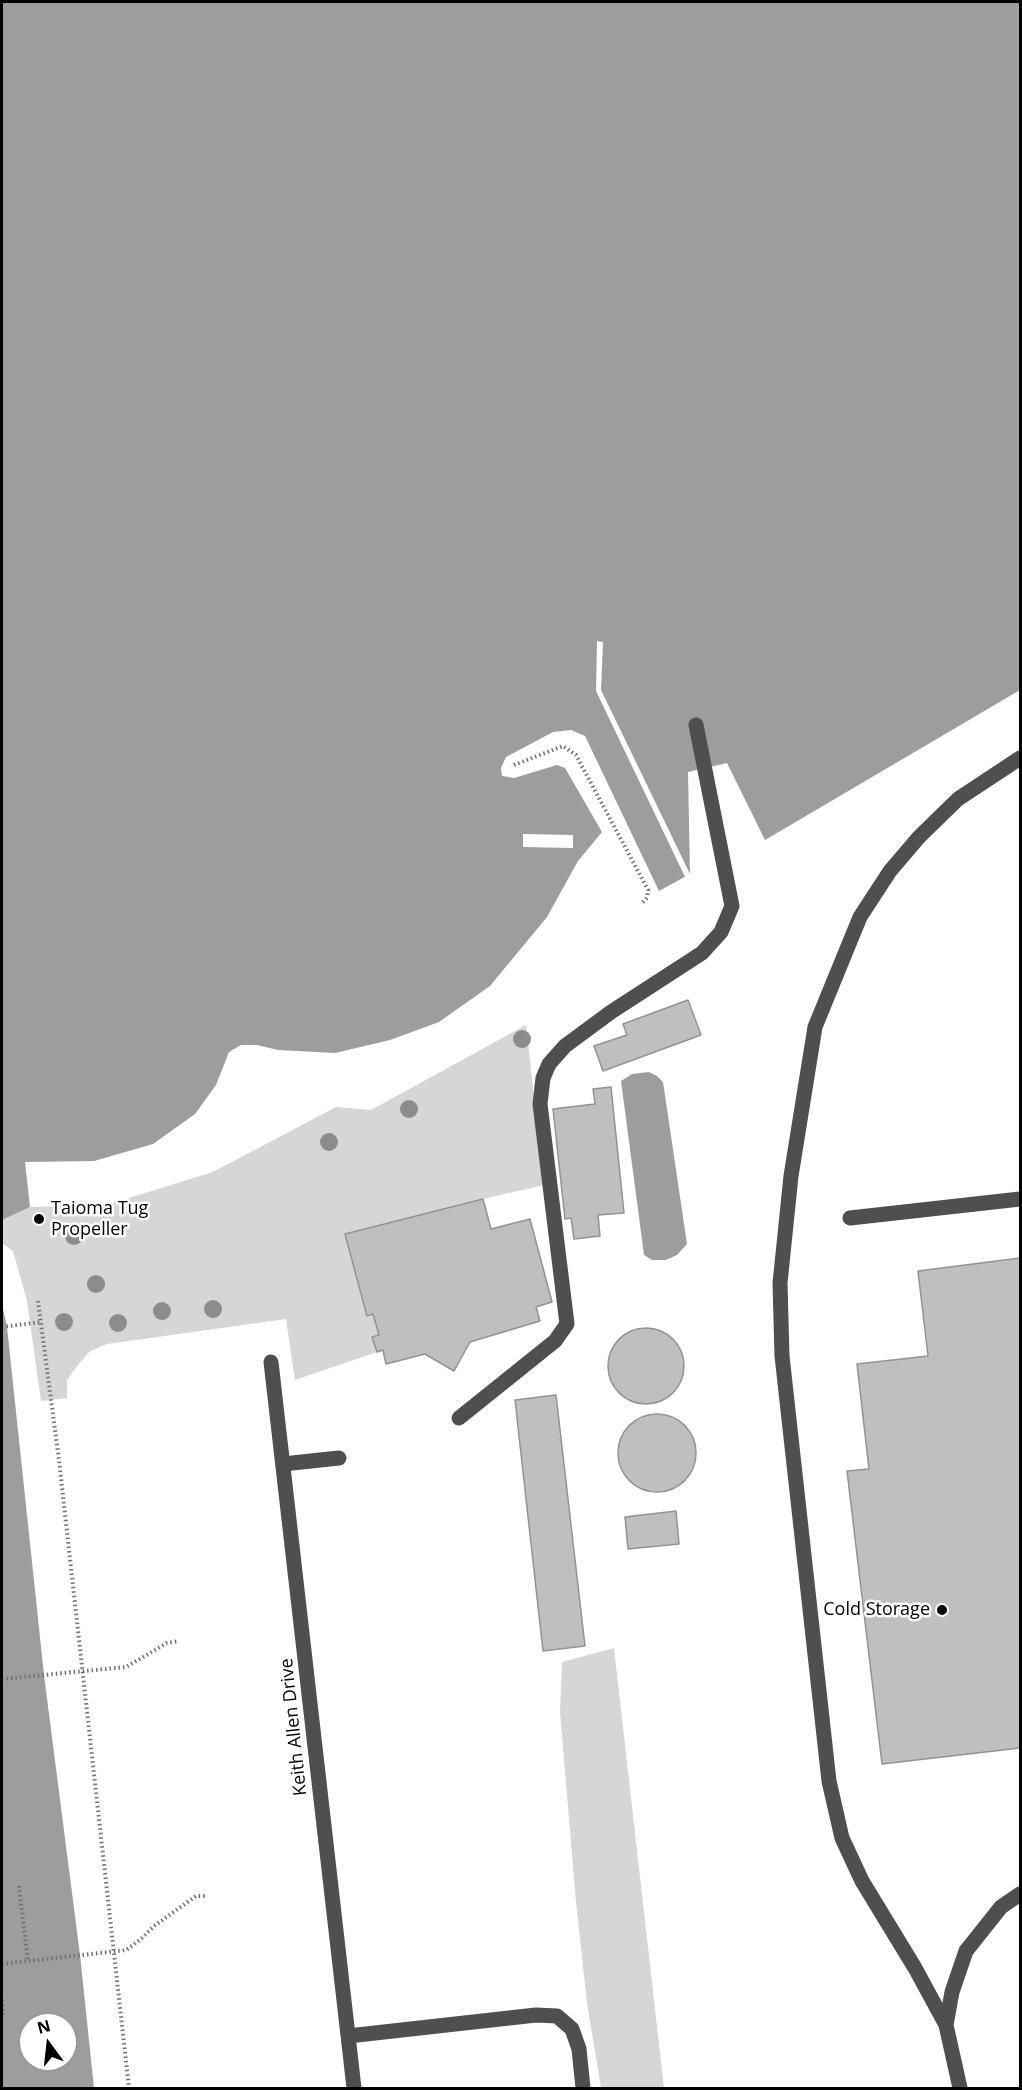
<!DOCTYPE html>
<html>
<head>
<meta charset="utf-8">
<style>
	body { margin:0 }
	#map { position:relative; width:1022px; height:2090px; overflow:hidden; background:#fff; font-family:"Open Sans",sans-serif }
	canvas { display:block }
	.frame { position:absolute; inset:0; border:3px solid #000; pointer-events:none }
	.north { position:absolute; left:18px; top:2012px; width:60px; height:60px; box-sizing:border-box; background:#fff; border:2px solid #999; border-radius:50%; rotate:345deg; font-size:16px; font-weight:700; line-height:24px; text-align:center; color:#000 }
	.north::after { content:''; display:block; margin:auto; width:21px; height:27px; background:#000; clip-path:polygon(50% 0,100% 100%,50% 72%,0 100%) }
</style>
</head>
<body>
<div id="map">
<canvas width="1022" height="2090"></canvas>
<div class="frame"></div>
<div class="north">N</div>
</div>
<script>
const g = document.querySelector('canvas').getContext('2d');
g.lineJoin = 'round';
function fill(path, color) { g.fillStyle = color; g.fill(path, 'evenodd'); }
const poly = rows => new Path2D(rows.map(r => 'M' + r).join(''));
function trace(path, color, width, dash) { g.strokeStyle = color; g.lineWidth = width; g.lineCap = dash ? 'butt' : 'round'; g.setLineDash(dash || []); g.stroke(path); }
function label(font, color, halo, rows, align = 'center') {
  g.font = font + ' "Open Sans",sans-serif'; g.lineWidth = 5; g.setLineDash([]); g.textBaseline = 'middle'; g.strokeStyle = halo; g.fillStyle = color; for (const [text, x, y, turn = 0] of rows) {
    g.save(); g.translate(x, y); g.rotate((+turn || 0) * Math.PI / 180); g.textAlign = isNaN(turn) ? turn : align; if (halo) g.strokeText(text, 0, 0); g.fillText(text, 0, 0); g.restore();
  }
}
fill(poly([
	[526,1025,544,1185,483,1199,346,1234,367,1316,373,1314,379,1335,373,1337,377,1352,295,1380,286,1319,107,1344,90,1351,77,1366,67,1380,67,1398,41,1401,27,1301,13,1251,2,1243,2,1220,30,1207,106,1205,213,1172,336,1107,371,1110],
	[614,1648,664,2088,601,2088,587,2003,576,1902,560,1712,562,1662]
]), '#d6d6d6');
fill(poly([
	[2,2,1020,2,1020,690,765,840,727,763,688,772,690,874,659,891,585,736,571,730,553,732,506,757,501,768,502,776,514,778,557,765,565,768,602,832,578,861,547,917,490,986,439,1022,390,1040,335,1053,278,1050,257,1045,241,1045,229,1052,216,1085,195,1114,153,1144,94,1161,25,1162,30,1207,2,1220],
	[649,1072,657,1076,663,1082,687,1244,677,1255,666,1260,652,1260,644,1255,621,1081,632,1074],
	[2,1304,7,1327,44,1675,80,1955,94,2088,2,2088],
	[30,2024,66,2024,66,2060,30,2060]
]), '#9d9d9d');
fill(poly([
	[597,641,603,642,601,690,691,876,686,879,596,691],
	[523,834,573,835,573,848,523,847]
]), '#fff');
const building = poly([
	[688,1000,701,1035,603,1071,594,1046,627,1035,623,1024,688,1000],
	[611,1087,624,1213,598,1215,600,1236,574,1239,571,1218,565,1219,553,1109,595,1104,593,1089,611,1087],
	[483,1199,491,1229,530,1219,552,1302,536,1307,540,1321,470,1342,454,1371,425,1354,386,1364,383,1350,377,1352,372,1337,379,1335,373,1314,367,1316,345,1234,483,1199],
	[1020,1258,1020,1748,882,1764,847,1471,869,1469,857,1364,928,1356,918,1271,1020,1258],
	'608 1366a38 38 0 1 1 76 0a38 38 0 1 1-76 0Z',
	[556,1395,585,1646,543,1651,515,1400,556,1395],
	'618 1453a39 39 0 1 1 78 0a39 39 0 1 1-78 0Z',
	[676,1511,679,1544,628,1549,625,1517,676,1511]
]);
fill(building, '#bfbfbf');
trace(building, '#939393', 1.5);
trace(poly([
	[514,765,563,746,576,755,648,890,647,898,642,903],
	[38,1301,59,1460,129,2088],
	[2,1327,41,1322],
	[2,1679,126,1667,167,1643,179,1641],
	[19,1886,28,1962],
	[2,1964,126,1950,141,1939,154,1926,196,1896,205,1896],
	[2,2000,3,2015]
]), '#717171', 4, [1.5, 3]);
trace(poly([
	[850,1218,1020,1199],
	[271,1362,354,2088],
	[459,1418,555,1341,567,1324,540,1104,543,1078,549,1064,565,1046,611,1012,702,953,721,932,732,906,696,725],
	[283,1464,339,1458],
	[946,2025,915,1968,862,1881,842,1838,829,1781,782,1356,780,1283,791,1176,815,1027,860,917,890,871,919,837,958,799,1020,758],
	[348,2036,536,2015,557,2016,572,2029,579,2049,583,2088],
	[960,2088,946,2025,952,1992,966,1951,1001,1907,1020,1894]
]), '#4f4f4f', 15);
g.fillStyle = '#8c8c8c';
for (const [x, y] of [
	[522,1039],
	[409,1109],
	[329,1142],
	[74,1236],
	[96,1284],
	[213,1309],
	[162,1311],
	[64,1322],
	[118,1323]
]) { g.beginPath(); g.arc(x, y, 9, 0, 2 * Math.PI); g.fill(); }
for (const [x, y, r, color] of [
	[39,1219,6,"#000"],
	[942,1610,6,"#000"]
]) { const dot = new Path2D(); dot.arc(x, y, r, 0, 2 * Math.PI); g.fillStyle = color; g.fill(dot); trace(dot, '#fff', 2); }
label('18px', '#000', '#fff', [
	["Taioma Tug",51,1209],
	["Propeller",51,1230],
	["Cold Storage",930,1610,"right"]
], 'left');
label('18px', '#000', '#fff', [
	["Keith Allen Drive",294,1727,-96]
]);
</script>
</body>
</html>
